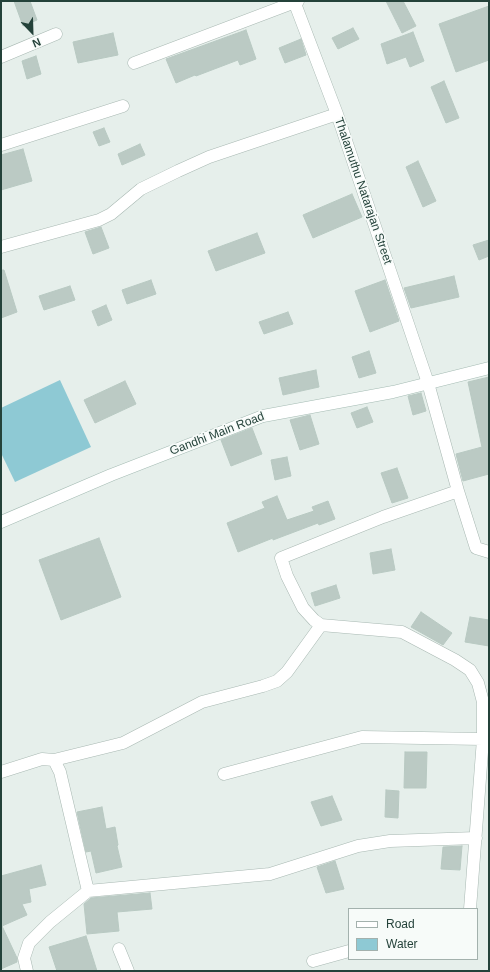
<!DOCTYPE html>
<html>
<head>
<meta charset="utf-8">
<style>
	body { margin:0 }
	#map { position:relative; width:490px; height:972px; overflow:hidden; background:#e6efeb; font-family:Helvetica,sans-serif }
	canvas { display:block }
	.frame { position:absolute; inset:0; border:2px solid #24423a; pointer-events:none }
	.legend { position:absolute; left:348px; top:908px; width:130px; height:52px; box-sizing:border-box; background:#f7fbf9; border:1px solid #a3b1ad; margin:0; padding:5px 7px; list-style:none; font-size:12px; color:#24423a }
	.legend li { display:flex; align-items:center; gap:8px; height:20px }
	.legend b { width:20px; border:1px solid #a3b1ad }
	.north { position:absolute; left:12px; top:12px; width:40px; height:40px; -webkit-text-stroke:3px #f7fbf9; paint-order:stroke; rotate:157deg; font-size:11px; font-weight:700; line-height:16px; text-align:center; color:#24423a }
	.north::after { content:''; display:block; margin:auto; width:14px; height:18px; background:#24423a; clip-path:polygon(50% 0,100% 100%,50% 72%,0 100%) }
</style>
</head>
<body>
<div id="map">
<canvas width="490" height="972"></canvas>
<div class="frame"></div>
<ul class="legend">
<li><b style="height:5px;background:#fff"></b>Road</li>
<li><b style="height:11px;background:#8ec9d4"></b>Water</li>
</ul>
<div class="north">N</div>
</div>
<script>
const g = document.querySelector('canvas').getContext('2d');
g.lineJoin = 'round';
function fill(path, color) { g.fillStyle = color; g.fill(path, 'evenodd'); }
const poly = rows => new Path2D(rows.map(r => 'M' + r).join(''));
function trace(path, color, width, dash) { g.strokeStyle = color; g.lineWidth = width; g.lineCap = dash ? 'butt' : 'round'; g.setLineDash(dash || []); g.stroke(path); }
function label(font, color, halo, rows, align = 'center') {
  g.font = font + ' Helvetica,sans-serif'; g.lineWidth = 3.5; g.setLineDash([]); g.textBaseline = 'middle'; g.strokeStyle = halo; g.fillStyle = color; for (const [text, x, y, turn = 0] of rows) {
    g.save(); g.translate(x, y); g.rotate((+turn || 0) * Math.PI / 180); g.textAlign = isNaN(turn) ? turn : align; if (halo) g.strokeText(text, 0, 0); g.fillText(text, 0, 0); g.restore();
  }
}
fill(poly([
	[60,380,91,447,15,482,1,453,1,408]
]), '#8ec9d4');
const building = poly([
	[14,1,30,1,37,20,23,26,14,1],
	[386,1,403,1,416,26,402,33,386,1],
	[489,6,489,60,456,72,439,24,489,6],
	[353,28,359,39,338,49,332,38,353,28],
	[246,30,256,59,240,65,238,60,196,76,195,75,176,83,166,59,246,30],
	[413,32,424,61,410,67,406,57,387,64,381,44,413,32],
	[113,33,118,55,78,63,73,42,113,33],
	[301,39,306,55,285,63,279,48,301,39],
	[36,56,41,74,27,79,22,61,36,56],
	[444,81,459,118,446,123,431,87,444,81],
	[104,128,110,142,99,146,93,132,104,128],
	[140,144,145,155,122,165,118,154,140,144],
	[23,149,32,181,1,190,1,155,23,149],
	[418,161,436,201,423,207,406,167,418,161],
	[352,194,362,217,313,238,303,215,352,194],
	[101,227,109,248,93,254,85,232,101,227],
	[257,233,265,253,216,271,208,251,257,233],
	[489,240,489,256,479,260,473,245,489,240],
	[1,270,4,270,17,312,1,318,1,270],
	[454,276,459,297,411,308,404,288,454,276],
	[151,280,156,294,127,304,122,290,151,280],
	[385,280,399,321,370,332,355,291,385,280],
	[70,286,75,300,44,310,39,296,70,286],
	[106,305,112,320,98,326,92,311,106,305],
	[288,312,293,324,264,334,259,322,288,312],
	[369,351,376,373,359,378,352,357,369,351],
	[316,370,319,387,283,395,279,378,316,370],
	[489,377,489,474,463,481,456,454,482,447,468,382,489,377],
	[125,381,136,404,95,423,84,400,125,381],
	[421,393,426,411,413,415,408,396,421,393],
	[367,407,373,422,357,428,351,413,367,407],
	[310,415,319,444,300,450,290,420,310,415],
	[252,428,262,454,231,466,221,440,252,428],
	[287,457,291,476,275,480,271,460,287,457],
	[397,468,408,498,392,503,381,473,397,468],
	[277,496,287,520,314,511,312,507,328,501,335,519,319,525,318,523,273,540,273,538,238,552,227,523,265,508,262,502,277,496],
	[99,538,121,597,61,620,39,560,99,538],
	[391,549,395,570,373,574,370,553,391,549],
	[336,585,340,598,315,606,311,593,336,585],
	[421,612,452,633,443,645,411,627,421,612],
	[470,617,489,620,489,646,465,642,470,617],
	[405,752,427,752,426,788,404,788,405,752],
	[386,790,399,791,398,818,385,817,386,790],
	[332,796,342,820,321,826,311,802,332,796],
	[102,807,106,829,115,827,118,845,117,846,122,867,96,873,91,851,86,852,77,812,102,807],
	[462,846,460,870,441,869,443,847,462,846],
	[335,861,344,889,326,893,317,867,335,861],
	[41,865,46,885,29,889,31,902,22,904,27,915,2,926,17,958,17,962,1,969,1,876,41,865],
	[150,893,152,909,117,912,119,931,87,934,84,904,91,898,150,893],
	[86,936,97,971,57,971,49,947,86,936]
]);
fill(building, '#bbcac4');
trace(building, '#b8c9c2', 1);
const street = poly([
	[294,1,337,114,428,383,458,491,476,548,489,552],
	[1,57,56,34],
	[134,63,298,1],
	[1,145,123,106],
	[1,247,99,220,111,214,141,189,178,171,209,157,337,114],
	[458,491,383,517,281,558,287,576,303,608,314,620,321,625,402,632,455,660,470,670,478,683,483,702,483,739,470,909],
	[54,760,123,743,202,702,263,686,277,681,287,672,321,625],
	[1,772,42,759,54,760,60,772,88,891],
	[224,774,362,737,483,739],
	[119,949,128,971],
	[313,961,349,951],
	[27,971,24,958,29,943,50,922,88,891,270,874,358,846,390,841,476,838]
]);
const secondary = poly([
	[1,522,111,475,263,416,393,392,489,368]
]);
trace(street, '#a8b8b2', 13);
trace(secondary, '#a4bbb3', 13);
trace(street, '#fff', 12);
trace(secondary, '#fff', 12);
label('12px', '#24423a', '#f7fbf9', [
	["Thalamuthu Natarajan Street",363,191,71],
	["Gandhi Main Road",217,434,-21]
]);
</script>
</body>
</html>
